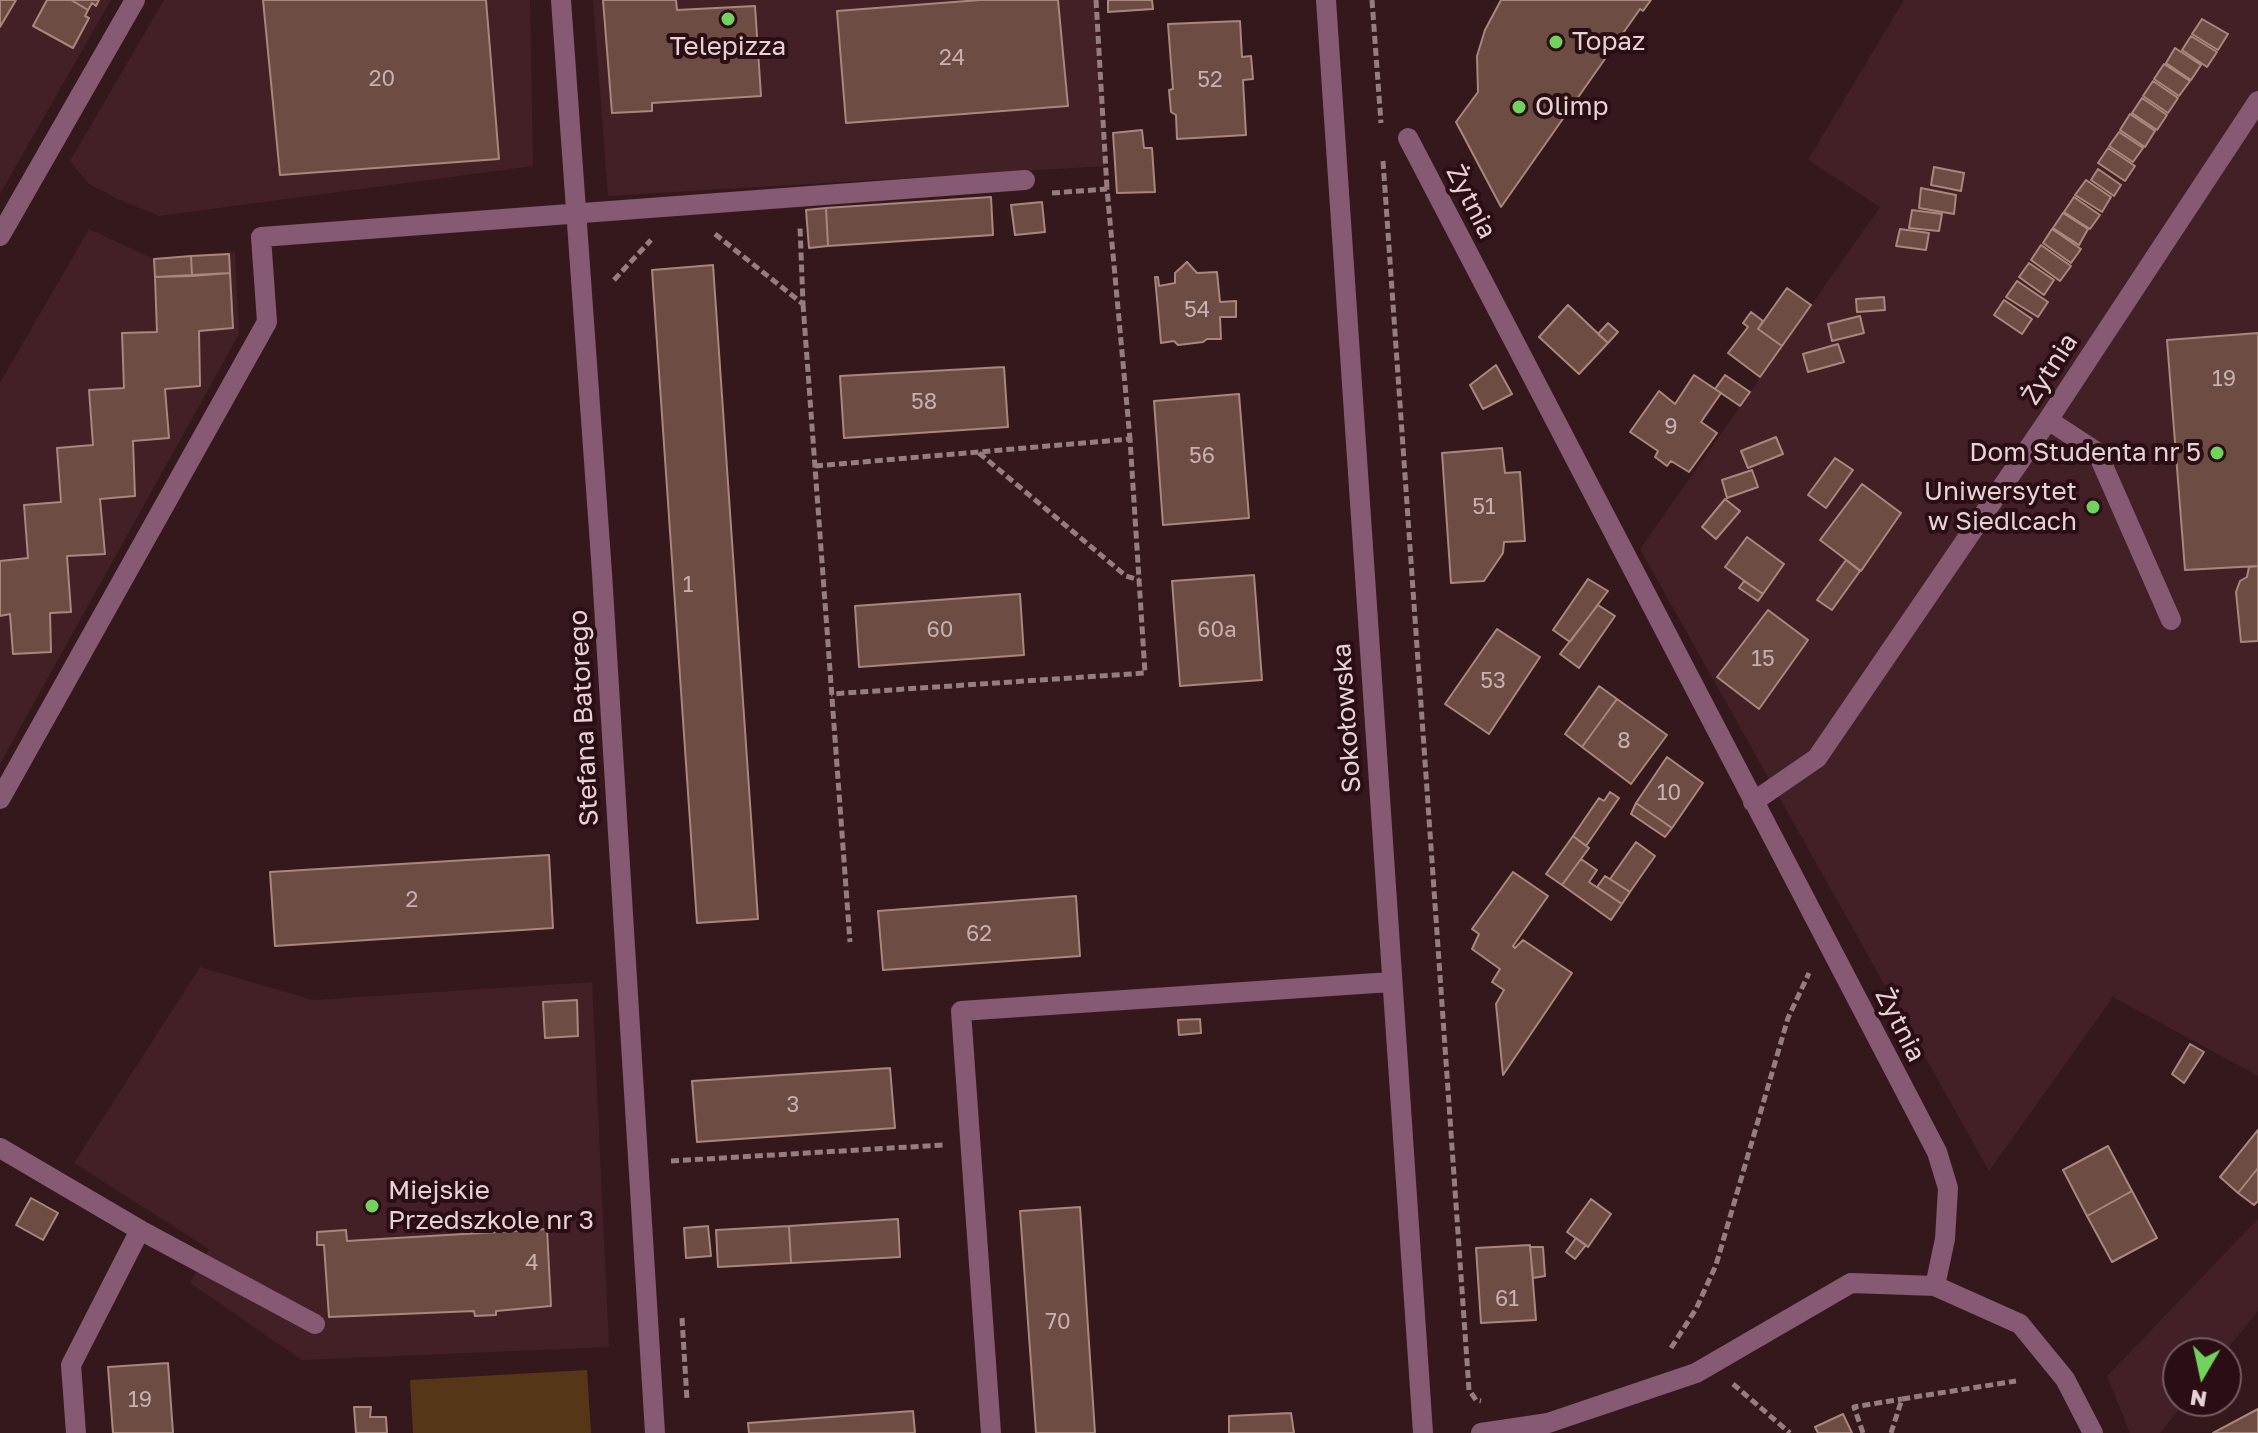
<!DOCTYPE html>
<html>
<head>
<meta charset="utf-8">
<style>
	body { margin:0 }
	#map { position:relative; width:2258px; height:1433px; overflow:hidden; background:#35181c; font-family:"Golos Text",sans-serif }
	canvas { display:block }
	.north { position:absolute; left:2162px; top:1337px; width:80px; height:80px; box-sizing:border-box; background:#2a0e13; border:2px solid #765c60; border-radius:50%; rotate:189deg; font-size:22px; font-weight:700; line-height:32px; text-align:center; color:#e7d2d4 }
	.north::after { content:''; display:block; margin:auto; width:28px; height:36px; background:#71d25e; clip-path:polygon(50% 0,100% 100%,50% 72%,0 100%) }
</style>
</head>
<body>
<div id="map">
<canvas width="2258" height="1433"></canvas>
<div class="north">N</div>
</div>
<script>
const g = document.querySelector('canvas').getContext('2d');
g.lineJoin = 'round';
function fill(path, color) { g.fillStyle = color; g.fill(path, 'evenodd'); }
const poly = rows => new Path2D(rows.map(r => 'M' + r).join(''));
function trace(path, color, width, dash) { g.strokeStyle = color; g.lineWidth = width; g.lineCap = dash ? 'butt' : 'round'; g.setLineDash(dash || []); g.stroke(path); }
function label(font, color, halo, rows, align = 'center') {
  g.font = font + ' "Golos Text",sans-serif'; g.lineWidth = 8; g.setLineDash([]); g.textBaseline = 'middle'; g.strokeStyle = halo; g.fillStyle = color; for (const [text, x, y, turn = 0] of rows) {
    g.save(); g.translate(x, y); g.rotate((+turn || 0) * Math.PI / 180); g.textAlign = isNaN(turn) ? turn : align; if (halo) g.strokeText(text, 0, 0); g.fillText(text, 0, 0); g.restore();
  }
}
fill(poly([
	[0,0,111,0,0,194],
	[164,0,530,0,533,166,159,216,118,199,89,184,70,161],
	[593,0,1096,0,1106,166,608,196],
	[1904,0,2258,0,2258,1076,2113,997,1989,1171,1640,549,1880,207,1808,160],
	[89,229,154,259,235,252,239,334,0,764,0,383],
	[200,967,313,1000,592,982,609,1347,302,1360,190,1283,209,1249,74,1163],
	[2258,1219,2258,1311,2224,1353,2178,1353,2178,1401,2186,1401,2160,1433,2130,1433,2107,1376]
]), '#432026');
fill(poly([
	[587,1370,591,1433,413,1433,410,1380]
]), '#553617');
const building = poly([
	[0,0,16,0,0,27,0,0],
	[47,0,71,0,88,10,85,16,89,18,73,48,33,26,47,0],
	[71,0,99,0,96,6,92,3,88,10,71,0],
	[263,0,486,0,499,159,280,175,263,0],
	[603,0,676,0,677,10,755,6,761,96,652,103,652,111,612,113,603,0],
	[980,0,1058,0,1068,106,846,123,837,11,980,0],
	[1108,0,1152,0,1153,9,1108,12,1108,0],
	[1501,0,1651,0,1643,11,1640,9,1501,207,1456,122,1478,92,1477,56,1485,30,1501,0],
	[2202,19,2228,34,2218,50,2192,34,2202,19],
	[1240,21,1242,57,1251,56,1253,79,1243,80,1246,135,1177,139,1176,115,1171,112,1169,90,1173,89,1168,24,1240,21],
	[2191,36,2217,52,2207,67,2182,50,2191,36],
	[2175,48,2201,65,2191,80,2166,63,2175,48],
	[2164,64,2190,81,2179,96,2154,79,2164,64],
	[2153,81,2178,98,2168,113,2143,96,2153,81],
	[2142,98,2167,115,2157,130,2132,113,2142,98],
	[2130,114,2155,131,2145,147,2120,130,2130,114],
	[1142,130,1144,148,1152,148,1155,192,1117,193,1113,133,1142,130],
	[2119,132,2143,148,2133,162,2109,146,2119,132],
	[2108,148,2135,166,2125,181,2098,163,2108,148],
	[1934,167,1964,173,1961,191,1931,185,1934,167],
	[2098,169,2121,185,2114,196,2091,180,2098,169],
	[2086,180,2111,197,2102,212,2075,195,2086,180],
	[1921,188,1956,195,1954,214,1919,208,1921,188],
	[991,197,993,235,828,246,826,208,991,197],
	[2074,197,2100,215,2090,229,2064,212,2074,197],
	[1042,202,1045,232,1015,235,1011,205,1042,202],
	[826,208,828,246,809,248,806,210,826,208],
	[1912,210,1942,214,1939,231,1909,228,1912,210],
	[2063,213,2088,229,2079,245,2053,228,2063,213],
	[1900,229,1929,233,1926,250,1896,246,1900,229],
	[2052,229,2081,249,2071,263,2043,243,2052,229],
	[2041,245,2071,266,2060,281,2031,260,2041,245],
	[229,254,230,273,192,276,191,256,229,254],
	[191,256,192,276,155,277,154,259,191,256],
	[1187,262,1197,273,1217,272,1220,302,1236,301,1236,317,1220,317,1221,339,1207,339,1203,342,1178,345,1174,341,1161,343,1155,277,1158,277,1159,286,1175,283,1175,273,1187,262],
	[2029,263,2054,280,2044,295,2019,277,2029,263],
	[713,265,758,919,697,923,652,270,713,265],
	[230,273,233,328,199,331,200,386,165,389,169,438,133,441,135,496,100,499,105,554,67,556,71,612,50,613,51,652,13,654,10,614,0,616,0,561,28,558,24,505,61,502,57,448,93,445,89,390,124,388,122,333,157,332,155,277,230,273],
	[2017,281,2048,302,2038,317,2006,297,2017,281],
	[1787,288,1811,305,1782,346,1758,329,1787,288],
	[1884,297,1885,310,1857,312,1856,299,1884,297],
	[2004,300,2032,319,2022,334,1994,315,2004,300],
	[1568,305,1608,343,1579,374,1539,337,1568,305],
	[1751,312,1763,321,1758,329,1782,346,1760,377,1728,353,1748,327,1743,323,1751,312],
	[1860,316,1864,333,1832,341,1828,324,1860,316],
	[1608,323,1618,332,1608,343,1598,334,1608,323],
	[2258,333,2258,566,2185,570,2167,340,2258,333],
	[1838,344,1844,362,1808,372,1803,354,1838,344],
	[1496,365,1512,394,1483,409,1470,385,1496,365],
	[1004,367,1008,427,844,438,840,376,1004,367],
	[1694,375,1721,393,1701,422,1717,433,1689,472,1671,461,1667,466,1655,457,1658,451,1630,432,1659,391,1675,404,1694,375],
	[1725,375,1750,392,1740,406,1715,389,1725,375],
	[1239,394,1249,518,1163,525,1154,401,1239,394],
	[1776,437,1783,454,1748,468,1741,451,1776,437],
	[1502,448,1505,473,1520,472,1525,541,1504,542,1503,553,1484,581,1451,583,1442,453,1502,448],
	[1835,458,1853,470,1826,508,1808,495,1835,458],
	[1752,470,1758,487,1727,498,1722,480,1752,470],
	[1862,484,1901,513,1861,571,1820,540,1862,484],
	[1725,499,1740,511,1716,539,1702,527,1725,499],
	[1747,537,1784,564,1763,594,1725,567,1747,537],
	[1846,560,1860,571,1832,610,1817,600,1846,560],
	[2258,566,2258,641,2241,642,2236,592,2240,581,2247,577,2249,567,2258,566],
	[1254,575,1262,680,1180,686,1172,581,1254,575],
	[1588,579,1608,591,1570,642,1553,630,1588,579],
	[1744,581,1763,594,1758,601,1739,588,1744,581],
	[1020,594,1024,655,859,667,855,606,1020,594],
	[1598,605,1615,616,1579,668,1560,654,1598,605],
	[1768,610,1808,640,1759,709,1717,677,1768,610],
	[1497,629,1540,657,1489,734,1445,704,1497,629],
	[1599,686,1617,699,1582,747,1565,734,1599,686],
	[1617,699,1667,735,1631,784,1582,747,1617,699],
	[1667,757,1703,783,1672,828,1636,803,1667,757],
	[1610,792,1619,798,1586,846,1573,836,1599,798,1604,801,1610,792],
	[1636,803,1672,828,1665,837,1631,814,1636,803],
	[1573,836,1589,848,1562,885,1546,874,1573,836],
	[1636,842,1655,856,1630,892,1610,879,1636,842],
	[549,855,553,928,275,946,270,872,549,855],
	[1581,859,1597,870,1589,882,1622,904,1611,920,1562,885,1581,859],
	[1513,872,1548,896,1513,946,1515,948,1523,940,1572,973,1503,1075,1496,1004,1504,990,1492,982,1500,969,1472,949,1479,934,1472,929,1513,872],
	[1605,876,1630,892,1622,904,1597,887,1605,876],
	[1076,896,1080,956,883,970,878,911,1076,896],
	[577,1000,578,1036,545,1038,543,1002,577,1000],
	[1200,1019,1201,1033,1179,1035,1178,1020,1200,1019],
	[2190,1044,2204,1052,2184,1083,2172,1074,2190,1044],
	[890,1068,895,1128,697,1142,692,1081,890,1068],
	[2258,1130,2258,1168,2238,1193,2220,1177,2258,1130],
	[2108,1146,2132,1191,2087,1216,2063,1170,2108,1146],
	[2258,1168,2258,1201,2254,1205,2238,1193,2258,1168],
	[2132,1191,2157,1238,2112,1262,2087,1216,2132,1191],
	[31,1198,58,1213,43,1240,16,1225,31,1198],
	[1591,1199,1611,1214,1588,1247,1567,1232,1591,1199],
	[1080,1207,1095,1433,1036,1433,1020,1211,1080,1207],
	[898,1219,900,1257,791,1263,789,1226,898,1219],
	[708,1226,711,1256,686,1258,684,1228,708,1226],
	[789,1226,791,1263,718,1267,716,1230,789,1226],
	[547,1229,551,1306,496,1311,496,1315,475,1316,474,1311,329,1317,324,1245,317,1245,317,1232,346,1230,347,1241,547,1229],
	[1576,1238,1586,1245,1575,1259,1566,1252,1576,1238],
	[1530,1245,1536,1320,1481,1323,1476,1248,1530,1245],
	[1530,1247,1543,1247,1545,1276,1533,1278,1530,1247],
	[168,1363,173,1433,113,1433,108,1367,168,1363],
	[354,1407,371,1407,370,1417,386,1417,387,1433,356,1433,354,1407],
	[2258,1409,2258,1433,2213,1433,2258,1409],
	[913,1411,915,1433,749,1433,748,1423,913,1411],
	[1291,1413,1294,1433,1229,1433,1229,1416,1291,1413],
	[1843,1414,1852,1433,1818,1433,1815,1427,1843,1414]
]);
fill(building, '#6c4c43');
trace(building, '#aa877c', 2);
trace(poly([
	[1096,0,1107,189],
	[1372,0,1381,123],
	[1383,161,1469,1390,1476,1400,1481,1401],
	[1052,193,1107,189,1130,439],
	[715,234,803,304,800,227],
	[614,280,651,240],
	[803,304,850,942],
	[979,453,1126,576,1139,580],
	[815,466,1130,439,1145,673,831,694],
	[671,1161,943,1145],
	[682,1318,687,1400],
	[1671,1348,1696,1309,1716,1265,1788,1018,1809,973],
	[1733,1384,1790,1433],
	[1863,1433,1854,1407,1902,1399],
	[1891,1433,1902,1399,2016,1381]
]), '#967d80', 5, [8, 4]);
trace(poly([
	[561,0,602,573,655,1433],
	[1326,0,1423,1433],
	[1408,138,1937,1152,1948,1188,1945,1239,1935,1286],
	[0,236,135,0],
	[2048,420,2097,452,2171,620],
	[0,799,267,322,261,237,1025,180],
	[1753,802,1817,758,2048,420,2258,101],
	[0,1148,140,1230,315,1324],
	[76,1433,71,1365,140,1230],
	[991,1433,961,1011,1391,982],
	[1481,1433,1548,1423,1696,1373,1851,1283,1935,1286,2020,1324,2065,1379,2093,1433]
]), '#855a72', 20);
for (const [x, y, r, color] of [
	[728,19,8,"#71d25e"],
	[1556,42,8,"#71d25e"],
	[1519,107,8,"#71d25e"],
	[2217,453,8,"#71d25e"],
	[2093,507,8,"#71d25e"],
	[372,1206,8,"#71d25e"]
]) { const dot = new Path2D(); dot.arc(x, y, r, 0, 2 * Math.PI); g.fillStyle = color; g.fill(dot); trace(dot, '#2a0e13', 3); }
label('22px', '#c8b0b0', null, [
	["24",952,58],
	["20",382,79],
	["52",1210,80],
	["54",1197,310],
	["19",2224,379],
	["58",924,402],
	["9",1671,427],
	["56",1202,456],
	["51",1484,507],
	["1",688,585],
	["60",940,630],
	["60a",1217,630],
	["15",1763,659],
	["53",1493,681],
	["8",1624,741],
	["10",1669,793],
	["2",412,900],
	["62",979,934],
	["3",793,1105],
	["4",532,1263],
	["61",1507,1299],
	["70",1058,1322],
	["19",140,1400]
]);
label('26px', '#e7d2d4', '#2a0e13', [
	["Topaz",1572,42],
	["Telepizza",728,47,"center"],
	["Olimp",1535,107],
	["Dom Studenta nr 5",2201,453,"right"],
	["Uniwersytet",2077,492,"right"],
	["w Siedlcach",2077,522,"right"],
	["Miejskie",388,1191],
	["Przedszkole nr 3",388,1221]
], 'left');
label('26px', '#e7d2d4', '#2a0e13', [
	["Żytnia",1471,202,63],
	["Żytnia",2050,369,-57],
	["Stefana Batorego",584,718,-93],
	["Sokołowska",1347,718,-94],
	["Żytnia",1900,1025,63]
]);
</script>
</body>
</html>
